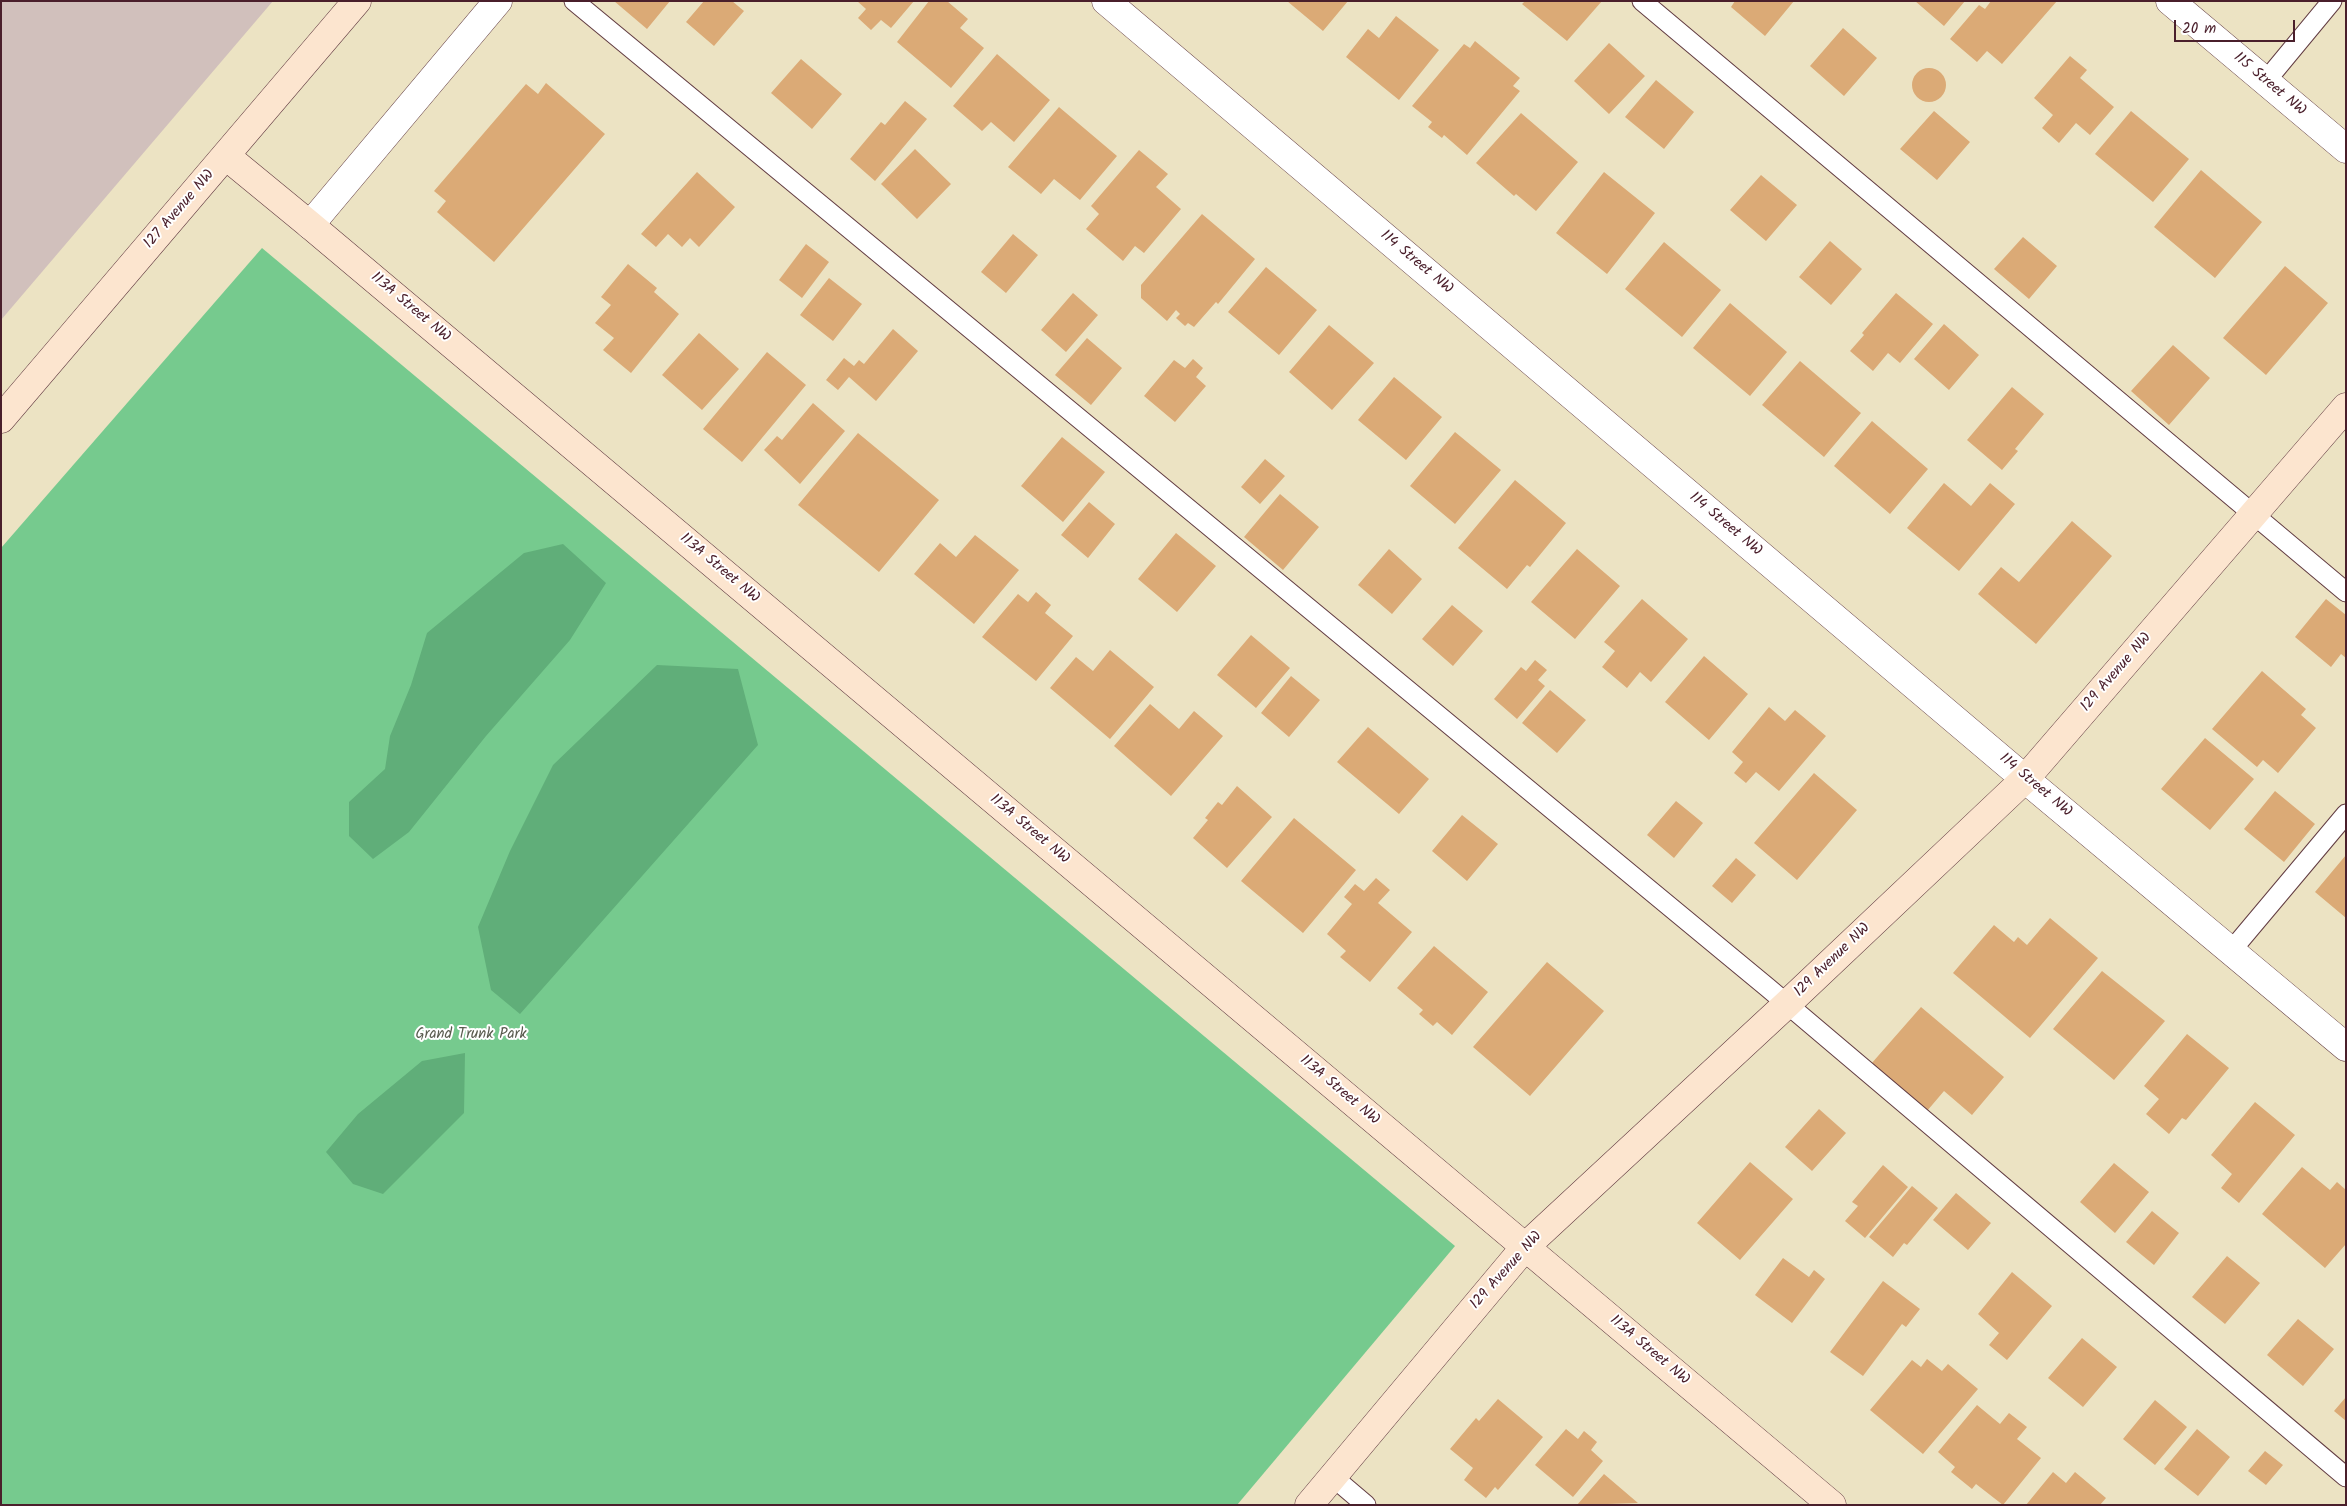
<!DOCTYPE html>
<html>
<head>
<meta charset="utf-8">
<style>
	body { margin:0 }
	#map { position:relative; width:2347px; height:1506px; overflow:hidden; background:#ece3c3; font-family:Kalam,sans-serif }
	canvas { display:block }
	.frame { position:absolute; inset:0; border:2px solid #4a1f2b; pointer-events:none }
	.scale { position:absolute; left:2174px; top:20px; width:121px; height:22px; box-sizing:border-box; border:2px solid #4a1f2b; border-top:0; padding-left:6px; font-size:15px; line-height:18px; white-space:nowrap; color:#4a1f2b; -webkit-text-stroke:4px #fff; paint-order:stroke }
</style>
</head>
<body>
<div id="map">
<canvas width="2347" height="1506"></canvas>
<div class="frame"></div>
<div class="scale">20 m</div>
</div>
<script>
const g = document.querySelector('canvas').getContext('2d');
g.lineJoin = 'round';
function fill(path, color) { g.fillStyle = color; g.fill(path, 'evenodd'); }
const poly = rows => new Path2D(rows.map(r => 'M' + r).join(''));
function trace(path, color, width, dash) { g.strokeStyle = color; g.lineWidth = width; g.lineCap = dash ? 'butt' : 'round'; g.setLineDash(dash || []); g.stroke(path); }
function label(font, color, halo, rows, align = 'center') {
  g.font = font + ' Kalam,sans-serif'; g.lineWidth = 4; g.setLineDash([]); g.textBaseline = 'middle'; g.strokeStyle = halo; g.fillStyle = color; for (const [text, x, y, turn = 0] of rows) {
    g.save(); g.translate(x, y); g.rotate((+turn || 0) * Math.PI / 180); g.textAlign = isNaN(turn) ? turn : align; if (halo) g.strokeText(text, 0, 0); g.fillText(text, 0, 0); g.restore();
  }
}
fill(poly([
	[1,1,273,1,1,320]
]), '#d1c0bc');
fill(poly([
	[262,248,1455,1246,1237,1505,1,1505,1,548]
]), '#76ca8e');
fill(poly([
	[563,544,606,583,570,640,486,736,409,832,373,859,349,836,349,802,385,769,390,736,411,685,427,633,524,553],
	[657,665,738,669,758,745,520,1014,491,990,478,927,510,851,553,765],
	[465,1053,464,1113,383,1194,353,1184,326,1152,358,1114,422,1061]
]), '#60ae79');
fill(poly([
	[614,1,670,1,647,29],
	[704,1,732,1,744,11,714,46,686,22],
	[857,1,914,1,891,28,881,20,871,30,858,18,866,9],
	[929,1,947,1,968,19,960,28,984,48,951,88,897,42],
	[1287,1,1348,1,1323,31],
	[1525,1,1602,1,1567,41,1522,4],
	[1735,1,1794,1,1765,36,1731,7],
	[1915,1,1965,1,1944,26],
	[1991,1,2057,1,2002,64,1987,51,1977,62,1950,39,1979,5,1985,9],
	[1396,16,1439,50,1399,100,1346,57,1368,29,1379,38],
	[1843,28,1877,58,1844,96,1810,66],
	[1475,41,1520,78,1513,86,1520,91,1467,155,1444,135,1442,138,1428,127,1432,122,1412,106,1464,44,1470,48],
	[1609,43,1645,76,1609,114,1574,81],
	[997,54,1050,100,1014,142,991,122,982,131,953,106],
	[2070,56,2087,70,2080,78,2114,107,2090,135,2076,123,2059,143,2042,128,2053,115,2034,98],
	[801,59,842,94,812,129,771,93],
	'1912 85a17 17 0 1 1 34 0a17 17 0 1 1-34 0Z',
	[1656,80,1694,112,1664,149,1625,117],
	[546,83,605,134,494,262,437,212,446,201,434,191,526,84,538,94],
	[905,101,927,119,875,181,850,159,881,122,885,125],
	[1059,107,1117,156,1080,200,1054,179,1041,194,1008,167],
	[1934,111,1970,142,1937,180,1900,149],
	[2131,111,2189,159,2153,202,2095,154],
	[1521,113,1578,162,1536,211,1516,194,1514,196,1476,163],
	[915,149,951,184,917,219,881,184],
	[1139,150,1168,174,1156,187,1181,209,1144,253,1135,246,1123,261,1086,229,1099,214,1091,206],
	[2201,170,2262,222,2215,278,2154,227],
	[697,172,735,207,699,247,690,238,682,247,668,234,656,247,641,234],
	[1604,172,1655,213,1607,274,1556,233],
	[1761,175,1797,205,1766,241,1730,210],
	[1202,214,1255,259,1218,304,1216,302,1194,327,1188,323,1185,326,1176,318,1180,314,1176,310,1167,321,1141,298,1141,285],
	[1013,234,1038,255,1006,293,981,272],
	[2023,237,2057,266,2029,299,1994,269],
	[1830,241,1862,269,1831,305,1799,277],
	[1664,242,1721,290,1682,337,1625,289],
	[806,244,829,262,802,298,779,280],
	[628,264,657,288,654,292,679,314,631,373,603,350,614,338,595,323,611,305,601,297],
	[2285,266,2328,303,2266,375,2223,338],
	[1266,267,1317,310,1279,355,1228,312],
	[829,278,862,304,833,341,800,315],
	[1073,293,1098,315,1066,352,1041,330],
	[1896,293,1933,324,1900,363,1888,353,1873,371,1850,351,1864,335,1862,333],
	[1730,303,1787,352,1750,396,1693,348],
	[1944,324,1979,355,1949,390,1914,359],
	[1329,325,1374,363,1332,410,1289,372],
	[893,329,918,351,876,401,849,377,838,390,826,380,844,358,854,366,859,360,864,364],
	[699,333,739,369,702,410,662,375],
	[1087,338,1122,368,1091,405,1055,375],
	[2173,345,2210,378,2169,425,2131,391],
	[767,352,806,385,742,462,703,429],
	[1193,359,1203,368,1196,377,1206,386,1175,422,1144,396,1174,360,1185,368],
	[1800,361,1861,413,1824,457,1762,405],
	[1394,377,1442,417,1406,460,1358,420],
	[2012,387,2044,414,2015,449,2018,451,2002,470,1967,440],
	[813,403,845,431,800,484,764,450,777,436,782,440],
	[1872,421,1928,469,1890,514,1834,466],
	[1455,432,1501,470,1455,524,1410,486],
	[858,433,939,500,879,572,798,505],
	[1062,437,1105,472,1063,522,1021,486],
	[1265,459,1285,476,1260,504,1241,487],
	[1515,480,1566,523,1530,567,1527,565,1507,589,1458,548],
	[1944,483,1971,506,1990,483,2015,504,1959,571,1907,528],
	[1280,494,1319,527,1283,570,1244,537],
	[1089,502,1115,524,1088,558,1061,535],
	[2072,521,2112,556,2036,644,1978,594,2001,567,2019,582],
	[1176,533,1216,566,1177,612,1138,579],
	[975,535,1019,570,974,624,914,574,940,543,956,557],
	[1389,549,1422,579,1392,614,1358,585],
	[1577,549,1620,586,1575,639,1531,602],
	[1036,592,1051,605,1045,613,1073,636,1036,681,982,637,1018,594,1028,602],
	[1642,599,1688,639,1651,682,1640,672,1627,688,1602,667,1615,651,1604,642],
	[2326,599,2346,615,2346,658,2341,654,2331,667,2295,637],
	[1452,605,1483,631,1453,666,1422,639],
	[1251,635,1290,668,1256,708,1217,675],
	[1110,650,1154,687,1110,739,1050,688,1076,657,1093,671],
	[1704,656,1748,694,1709,740,1665,702],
	[1535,660,1547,670,1538,680,1545,686,1517,719,1494,699,1521,667,1526,671],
	[2262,671,2306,709,2301,715,2316,728,2278,773,2263,760,2257,767,2212,729],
	[1291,676,1320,700,1289,737,1261,713],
	[1550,690,1586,720,1557,753,1522,723],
	[1150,704,1179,729,1194,711,1223,736,1171,796,1114,746],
	[1769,707,1785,721,1795,710,1826,736,1779,791,1756,772,1746,783,1734,773,1743,762,1732,752],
	[1368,727,1429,779,1399,814,1337,762],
	[2205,738,2254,779,2210,830,2161,789],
	[1814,773,1857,810,1797,880,1754,843],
	[1237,786,1272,817,1227,868,1193,838,1208,820,1205,818,1218,802,1222,805],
	[2275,791,2315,824,2284,862,2244,829],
	[1676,801,1703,823,1674,858,1647,835],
	[1462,815,1498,844,1467,881,1432,851],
	[1294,818,1356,870,1303,933,1241,881],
	[2346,855,2346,918,2315,892],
	[1736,858,1756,875,1732,903,1712,886],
	[1376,878,1390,890,1378,903,1412,932,1370,982,1340,957,1346,951,1327,934,1352,904,1344,897,1355,884,1364,891],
	[2050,918,2098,958,2030,1038,1953,973,1994,925,2014,942,2018,937,2027,945],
	[1434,946,1488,992,1452,1035,1437,1022,1433,1026,1419,1014,1423,1010,1397,988],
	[1547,962,1604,1011,1530,1096,1473,1047],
	[2102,971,2165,1021,2114,1080,2053,1029],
	[1921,1007,2004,1077,1972,1115,1944,1091,1927,1111,1871,1064],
	[2187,1034,2229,1068,2186,1120,2182,1118,2169,1134,2146,1114,2159,1099,2144,1086],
	[2255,1102,2295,1135,2239,1203,2221,1188,2232,1174,2211,1155],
	[1819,1109,1846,1133,1812,1171,1785,1147],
	[1750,1162,1793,1199,1740,1260,1697,1223],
	[2114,1163,2149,1192,2115,1233,2080,1202],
	[1883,1165,1908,1187,1865,1238,1845,1221,1858,1206,1852,1202],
	[2302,1167,2330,1190,2337,1182,2346,1190,2346,1244,2325,1268,2262,1214],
	[1912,1186,1938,1208,1907,1245,1904,1243,1893,1257,1869,1237],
	[1956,1193,1991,1223,1968,1250,1933,1220],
	[2152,1211,2179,1233,2154,1265,2126,1242],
	[2227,1256,2260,1283,2225,1324,2192,1297],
	[1783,1258,1809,1277,1814,1270,1825,1279,1792,1323,1755,1295],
	[2012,1272,2052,1306,2007,1360,1989,1345,1999,1333,1978,1314],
	[1883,1281,1920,1309,1906,1327,1902,1324,1863,1376,1830,1352],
	[2298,1319,2334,1349,2303,1386,2267,1355],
	[2082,1338,2117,1367,2083,1407,2048,1378],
	[1927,1359,1942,1371,1948,1364,1978,1389,1923,1454,1870,1410,1912,1360,1921,1367],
	[2346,1397,2346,1421,2334,1411],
	[1498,1399,1543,1437,1498,1490,1495,1487,1486,1498,1464,1480,1473,1468,1450,1449,1476,1418,1479,1421],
	[2155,1400,2187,1427,2155,1465,2123,1439],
	[1977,1405,2000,1424,2009,1413,2027,1427,2017,1439,2041,1458,2003,1505,1976,1484,1972,1489,1951,1472,1955,1467,1938,1452],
	[1566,1429,1578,1439,1584,1431,1597,1442,1591,1450,1603,1461,1573,1497,1535,1465],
	[2197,1429,2230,1457,2198,1496,2164,1469],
	[2265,1451,2283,1465,2266,1485,2248,1471],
	[2053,1472,2066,1483,2075,1472,2106,1498,2100,1505,2026,1505],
	[1604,1474,1638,1503,1577,1505]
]), '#dbaa76');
const lane = poly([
	[574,1,1767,987,2346,1477],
	[1642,1,2346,592],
	[2265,82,2332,1],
	[2231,951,2346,814],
	[1333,1477,1366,1505]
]);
const street = poly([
	[1106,1,2025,779,2346,1047],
	[2170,1,2346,149],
	[310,225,498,1]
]);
const secondary = poly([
	[226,156,310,225,1832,1505],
	[1,419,357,1],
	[1309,1505,1525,1247,1787,1004,2025,779,2346,407]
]);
trace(lane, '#623c42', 21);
trace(street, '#623c42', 29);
trace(secondary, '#623c42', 29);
trace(lane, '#fff', 19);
trace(street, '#fff', 28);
trace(secondary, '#fce5cf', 28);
label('15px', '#4a1f2b', '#fff', [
	["115 Street NW",2269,85,40],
	["127 Avenue NW",180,210,-49],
	["114 Street NW",1416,263,40],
	["113A Street NW",410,308,40],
	["114 Street NW",1725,525,40],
	["113A Street NW",719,569,40],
	["129 Avenue NW",2117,673,-49],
	["114 Street NW",2035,786,40],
	["113A Street NW",1029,830,40],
	["129 Avenue NW",1833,961,-44],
	["113A Street NW",1339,1091,40],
	["129 Avenue NW",1507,1271,-48],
	["113A Street NW",1649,1351,40]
]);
label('15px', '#595b4e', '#fff', [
	["Grand Trunk Park",471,1035]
]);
</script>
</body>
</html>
